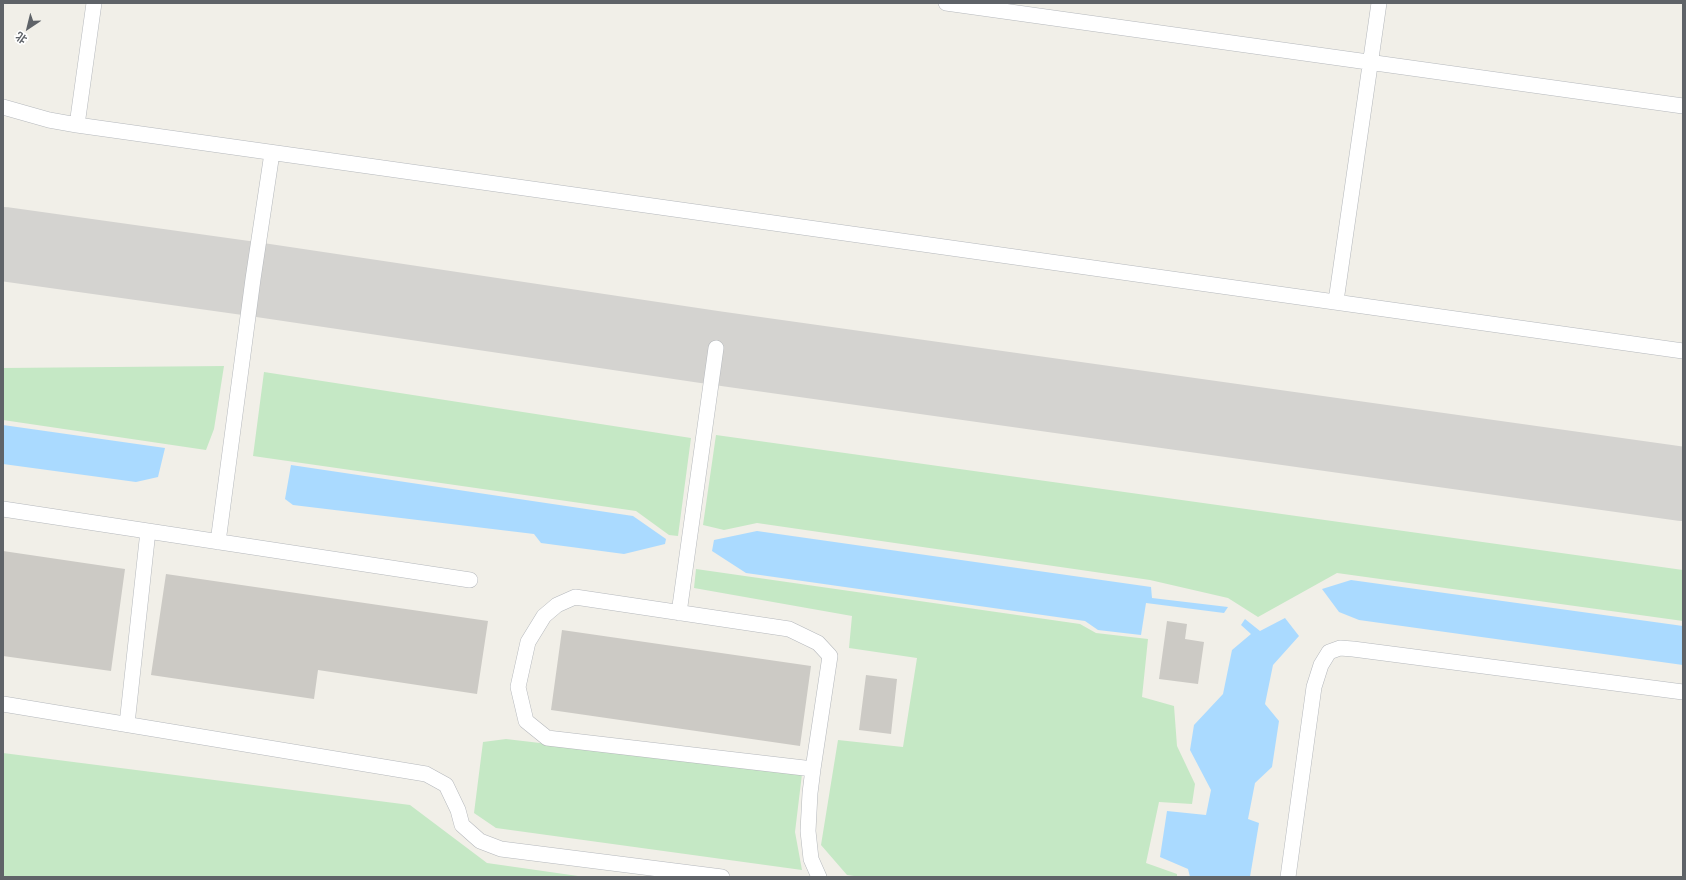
<!DOCTYPE html>
<html>
<head>
<meta charset="utf-8">
<style>
	body { margin:0 }
	#map { position:relative; width:1686px; height:880px; overflow:hidden; background:#f1efe8; font-family:Montserrat,"Noto Sans SC",sans-serif }
	canvas { display:block }
	.frame { position:absolute; inset:0; border:4px solid #5f6368; pointer-events:none }
	.north { position:absolute; left:8px; top:8px; width:40px; height:40px; -webkit-text-stroke:3px #fff; paint-order:stroke; rotate:215deg; font-size:11px; font-weight:700; line-height:16px; text-align:center; color:#5f6368 }
	.north::after { content:''; display:block; margin:auto; width:14px; height:18px; background:#5f6368; clip-path:polygon(50% 0,100% 100%,50% 72%,0 100%) }
</style>
</head>
<body>
<div id="map">
<canvas width="1686" height="880"></canvas>
<div class="frame"></div>
<div class="north">北</div>
</div>
<script>
const g = document.querySelector('canvas').getContext('2d');
g.lineJoin = 'round';
function fill(path, color) { g.fillStyle = color; g.fill(path, 'evenodd'); }
const poly = rows => new Path2D(rows.map(r => 'M' + r).join(''));
function trace(path, color, width, dash) { g.strokeStyle = color; g.lineWidth = width; g.lineCap = dash ? 'butt' : 'round'; g.setLineDash(dash || []); g.stroke(path); }
fill(poly([
	[224,366,214,429,206,450,3,420,3,368],
	[264,372,691,438,678,536,669,535,636,511,253,456],
	[716,435,1683,570,1683,621,1337,573,1258,617,1228,598,1150,580,757,523,724,530,703,525],
	[696,569,1080,624,1096,633,1148,639,1142,697,1174,706,1177,746,1195,784,1192,804,1159,802,1146,863,1177,874,1177,877,861,877,847,875,821,845,838,740,903,747,917,658,849,648,852,616,694,588],
	[506,739,802,774,795,832,802,870,496,828,474,813,483,742],
	[3,753,410,805,487,863,585,877,3,877]
]), '#c5e8c5');
fill(poly([
	[3,425,165,448,158,477,136,482,3,464],
	[291,465,633,516,666,539,665,544,624,554,541,543,534,534,293,505,285,499],
	[757,531,1151,587,1152,598,1228,607,1224,613,1146,603,1141,635,1098,630,1085,621,746,573,712,551,714,540],
	[1351,580,1683,626,1683,665,1359,620,1339,612,1322,589],
	[1285,618,1299,636,1273,665,1265,704,1279,721,1272,767,1255,783,1248,819,1259,823,1250,877,1190,877,1188,869,1160,857,1167,811,1206,815,1211,790,1190,750,1194,725,1223,694,1232,650,1251,634,1241,625,1245,619,1260,631]
]), '#aadaff');
trace(poly([
	[3,244,253,279,716,348,1683,484]
]), '#d4d3d0', 74);
fill(poly([
	[3,551,125,569,111,671,3,656],
	[166,574,488,621,477,694,318,670,314,699,151,675],
	[1167,621,1187,624,1185,639,1204,642,1198,684,1159,679],
	[562,630,811,666,800,746,551,710],
	[866,675,897,679,891,734,859,730]
]), '#cccac5');
const lane = poly([
	[946,3,1683,106],
	[3,107,49,120,77,125,1683,351],
	[77,125,94,3],
	[1336,301,1379,3],
	[3,509,470,580],
	[218,542,253,279,272,153],
	[679,613,716,348],
	[3,704,426,774,446,785,458,810,462,825,480,841,501,849,722,877],
	[127,724,148,531],
	[813,769,547,738,526,721,518,687,528,642,544,616,557,605,575,597,789,629,818,643,830,656,813,769,810,793,808,831,811,859,819,877],
	[1288,877,1314,687,1321,665,1329,652,1340,648,1353,649,1683,692]
]);
trace(lane, '#b5b8bc', 16);
trace(lane, '#fff', 15);
</script>
</body>
</html>
